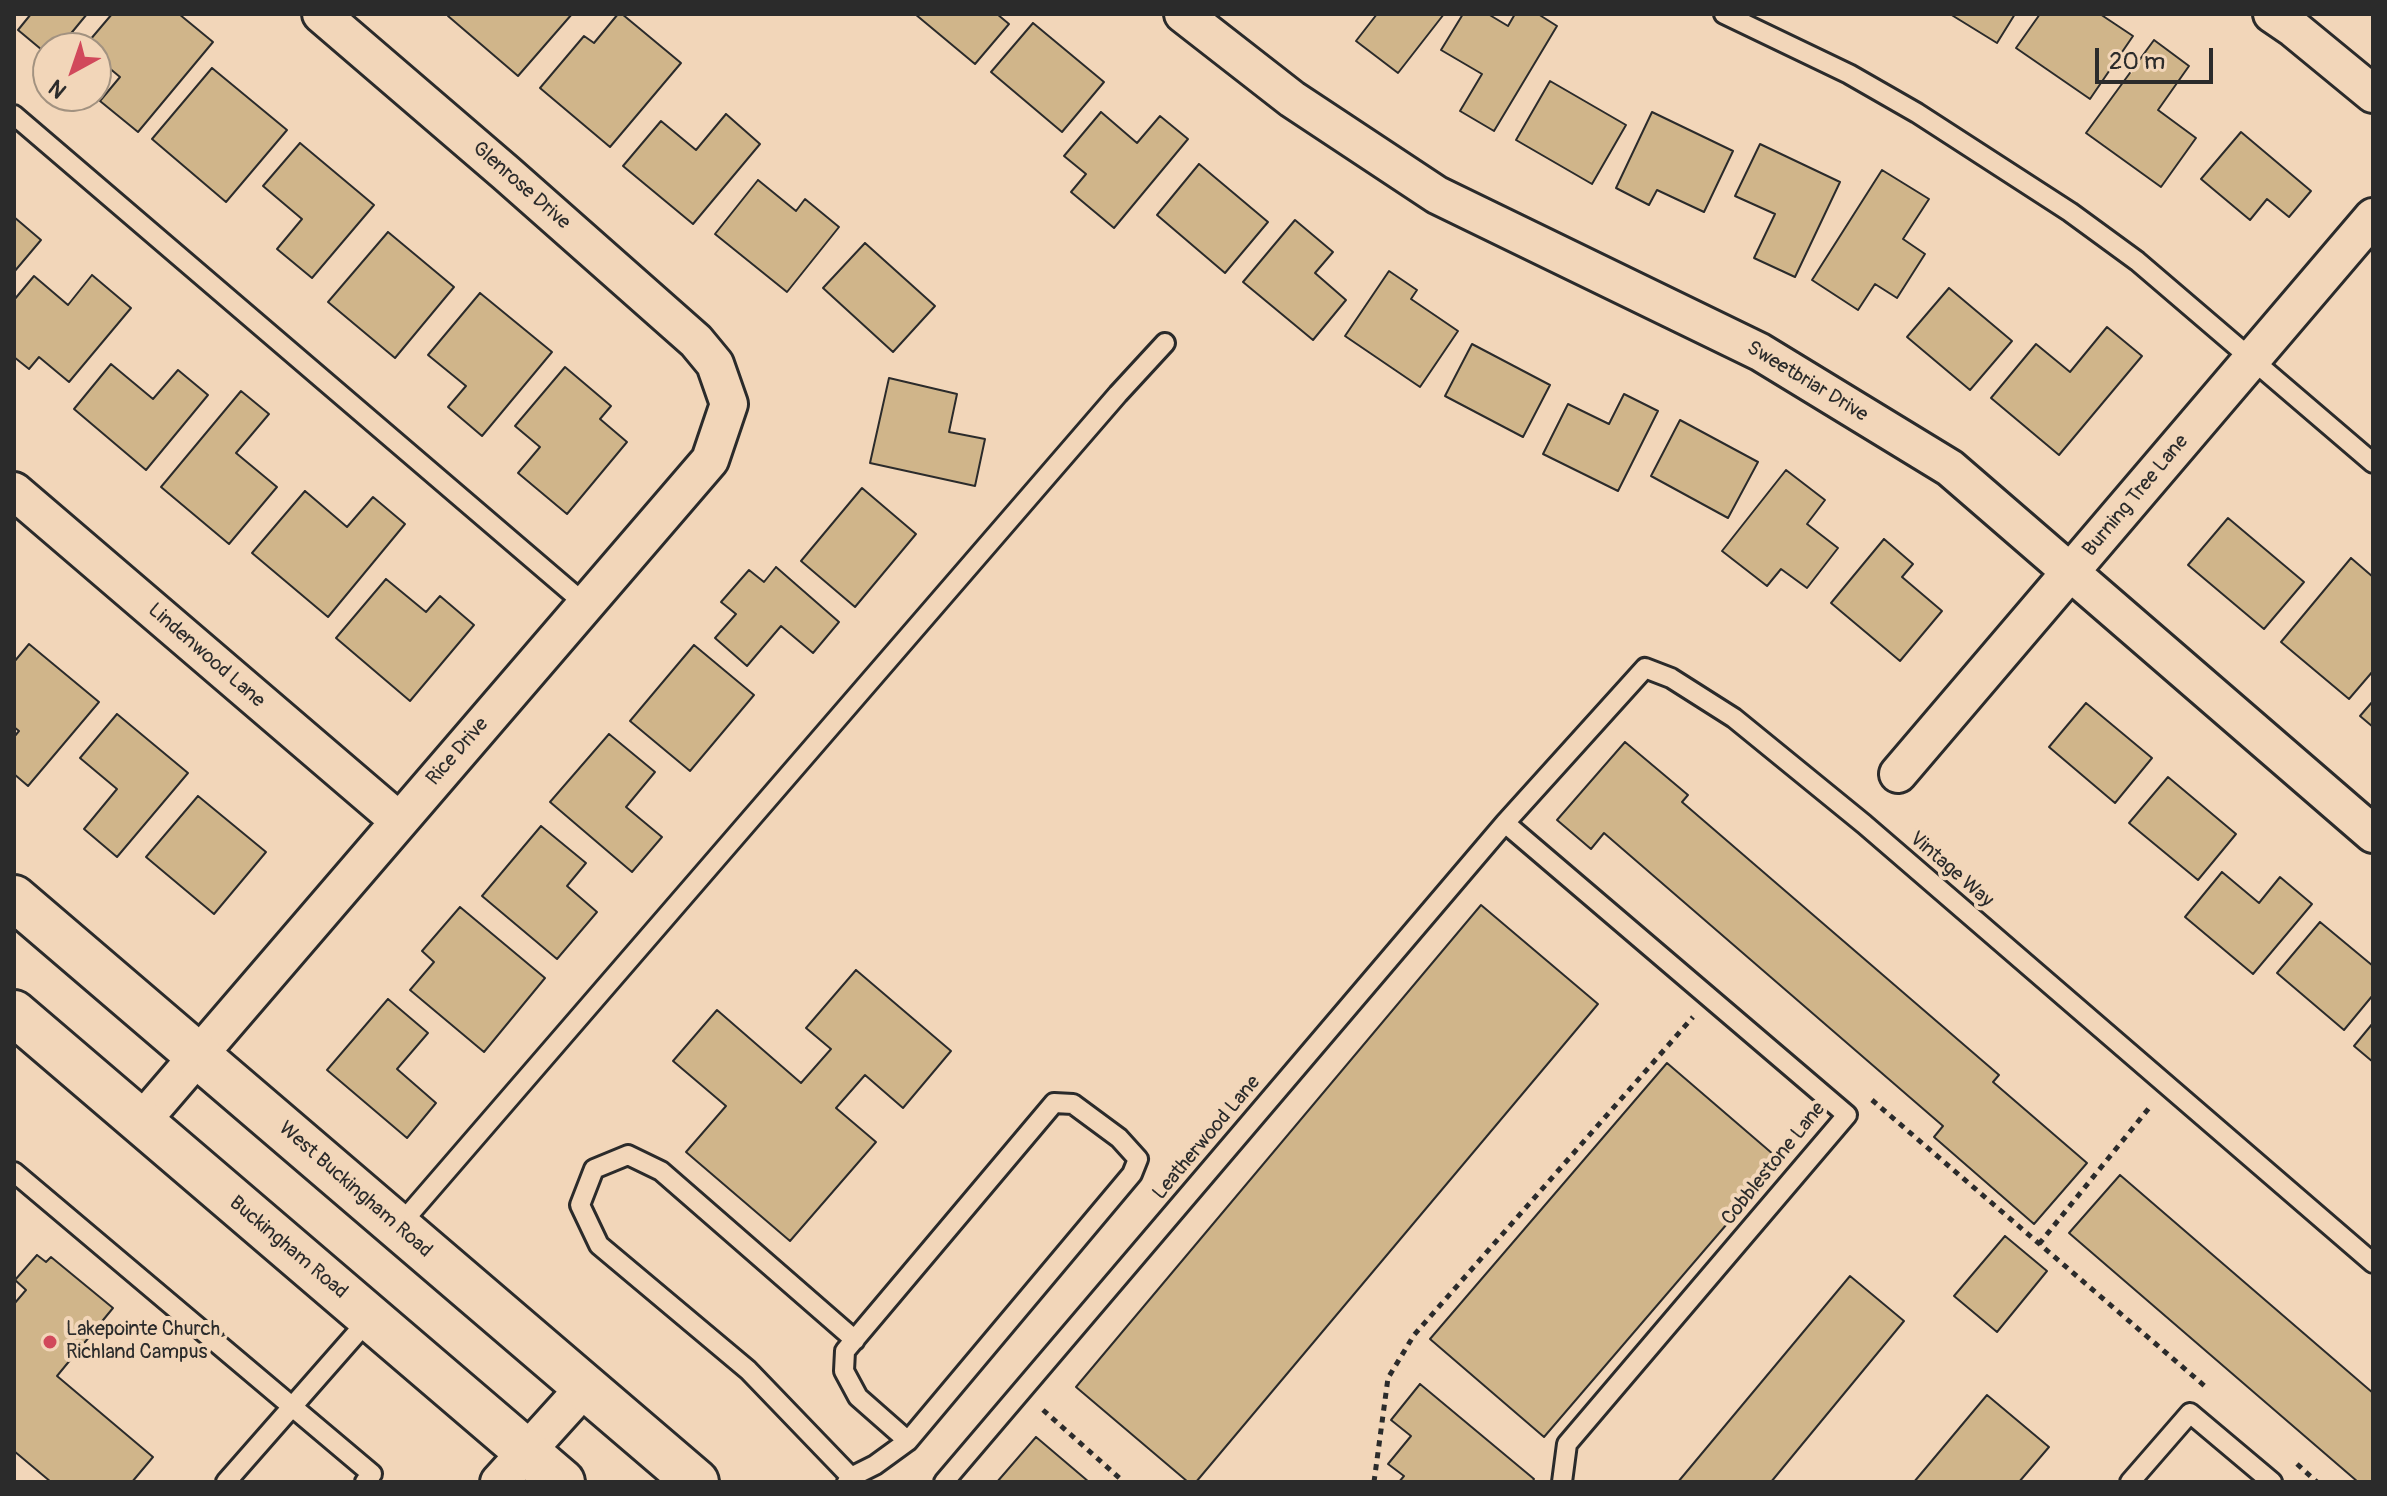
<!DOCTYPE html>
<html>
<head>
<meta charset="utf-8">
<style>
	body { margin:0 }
	#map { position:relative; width:2387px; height:1496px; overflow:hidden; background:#f2d6b9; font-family:Pangolin,sans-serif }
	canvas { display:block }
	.frame { position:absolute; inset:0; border:16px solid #2b2b2b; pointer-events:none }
	.north { position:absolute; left:32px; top:32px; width:80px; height:80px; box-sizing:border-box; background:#f2d6b9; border:2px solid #a29280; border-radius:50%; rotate:220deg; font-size:22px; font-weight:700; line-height:32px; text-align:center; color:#2b2b2b }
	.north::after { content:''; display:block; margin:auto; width:28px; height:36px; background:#d1495b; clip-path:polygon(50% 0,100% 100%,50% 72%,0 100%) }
	.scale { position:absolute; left:2095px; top:48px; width:118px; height:36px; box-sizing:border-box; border:4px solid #2b2b2b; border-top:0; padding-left:10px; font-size:24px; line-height:28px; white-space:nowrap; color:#2b2b2b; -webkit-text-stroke:6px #f2d6b9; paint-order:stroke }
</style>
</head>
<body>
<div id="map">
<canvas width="2387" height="1496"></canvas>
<div class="frame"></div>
<div class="north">N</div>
<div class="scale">20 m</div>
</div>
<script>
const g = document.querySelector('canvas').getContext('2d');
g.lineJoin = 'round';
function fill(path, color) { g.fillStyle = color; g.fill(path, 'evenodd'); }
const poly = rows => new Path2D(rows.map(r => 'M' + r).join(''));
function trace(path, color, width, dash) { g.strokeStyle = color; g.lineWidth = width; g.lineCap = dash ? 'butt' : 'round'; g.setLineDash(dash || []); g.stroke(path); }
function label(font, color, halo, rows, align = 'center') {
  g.font = font + ' Pangolin,sans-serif'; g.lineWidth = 8; g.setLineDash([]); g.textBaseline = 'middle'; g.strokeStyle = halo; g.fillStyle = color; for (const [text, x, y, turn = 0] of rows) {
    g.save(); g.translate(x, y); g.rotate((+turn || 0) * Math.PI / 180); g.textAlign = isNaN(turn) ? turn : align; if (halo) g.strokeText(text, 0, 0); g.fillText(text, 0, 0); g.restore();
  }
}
const building = poly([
	[31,14,87,14,59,48,48,48,48,55,18,30,31,14],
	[112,14,179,14,213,42,138,132,100,101,120,77,96,57,96,48,84,47,112,14],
	[450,14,572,14,518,76,448,16,450,14],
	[618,14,622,14,681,63,610,147,540,88,584,36,594,43,618,14],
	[915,14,997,14,1009,24,975,64,915,14],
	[1377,14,1444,14,1398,73,1356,41,1377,14],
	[1463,14,1488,14,1508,26,1515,14,1538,14,1557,26,1494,131,1460,111,1482,74,1441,50,1463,14],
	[1950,14,2015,14,1997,43,1950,14],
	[2040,14,2100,14,2133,36,2090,99,2016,48,2040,14],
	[1033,23,1104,82,1062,132,991,72,1033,23],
	[2154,40,2189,66,2158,110,2196,138,2161,187,2086,133,2154,40],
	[212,68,287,130,226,202,152,139,212,68],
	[1550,81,1626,125,1592,184,1516,140,1550,81],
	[1101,112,1137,143,1160,116,1188,139,1114,228,1071,192,1086,174,1064,156,1101,112],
	[1652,112,1733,151,1704,212,1657,190,1649,205,1616,188,1652,112],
	[726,114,760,144,693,224,623,166,661,121,696,150,726,114],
	[2241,132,2311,191,2289,217,2267,199,2250,220,2201,179,2241,132],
	[300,143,374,205,312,278,277,249,302,219,263,186,300,143],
	[1760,144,1840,182,1795,277,1754,258,1775,214,1735,196,1760,144],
	[1199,164,1268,222,1225,273,1157,215,1199,164],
	[1882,170,1929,199,1903,239,1925,254,1897,298,1875,284,1858,310,1812,280,1882,170],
	[758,180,796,211,805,199,839,227,787,292,715,234,758,180],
	[14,217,41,240,14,272,14,217],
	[1295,220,1333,252,1315,273,1346,300,1313,340,1243,282,1295,220],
	[388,232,454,287,395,358,328,302,388,232],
	[865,243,935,306,893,352,823,288,865,243],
	[1389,271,1417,290,1411,299,1458,331,1420,387,1345,336,1389,271],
	[92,275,131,308,69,382,39,357,29,369,14,357,14,300,34,276,68,305,92,275],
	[1949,288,2012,341,1970,390,1907,337,1949,288],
	[480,293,552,352,482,436,448,407,466,386,428,355,480,293],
	[2107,327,2142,356,2059,455,1991,398,2036,344,2070,372,2107,327],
	[1472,344,1550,385,1523,437,1445,396,1472,344],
	[111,364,153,399,178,370,208,395,146,470,74,409,111,364],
	[565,367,611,406,600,419,627,442,567,514,518,473,540,447,515,426,565,367],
	[889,378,957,394,949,432,985,439,975,486,870,463,889,378],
	[241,391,269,414,236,453,277,487,229,544,161,487,241,391],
	[1624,394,1658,411,1618,491,1543,454,1568,404,1609,424,1624,394],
	[1680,420,1758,462,1728,518,1651,476,1680,420],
	[1786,470,1825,500,1807,524,1838,548,1807,588,1781,569,1767,586,1722,551,1786,470],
	[862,488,916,534,855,607,801,561,862,488],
	[305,491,347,527,373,497,405,524,328,617,252,553,305,491],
	[2228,518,2304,582,2264,629,2188,565,2228,518],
	[1884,539,1913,564,1902,577,1942,611,1900,661,1831,603,1884,539],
	[2351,558,2373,577,2373,671,2349,699,2281,642,2351,558],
	[776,567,839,622,813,653,781,626,747,666,715,638,736,614,721,602,749,570,764,582,776,567],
	[386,579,426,612,440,596,474,625,410,701,336,638,386,579],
	[29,644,99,702,28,786,14,774,14,737,19,731,14,727,14,662,29,644],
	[694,645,754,695,690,771,630,721,694,645],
	[2373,701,2373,727,2360,716,2373,701],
	[2086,703,2152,758,2115,803,2049,747,2086,703],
	[117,714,188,773,117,857,84,829,117,789,80,758,117,714],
	[609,734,655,772,626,807,662,837,632,872,550,802,609,734],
	[1625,742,1688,795,1682,802,1999,1075,1993,1082,2087,1163,2034,1224,1934,1137,1943,1126,1604,833,1591,849,1557,820,1625,742],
	[2168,777,2236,834,2198,880,2129,823,2168,777],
	[198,796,266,852,214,914,146,857,198,796],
	[541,826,586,863,567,886,597,912,557,959,482,896,541,826],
	[2222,872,2259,903,2280,877,2312,904,2253,974,2185,917,2222,872],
	[1481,905,1598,1004,1196,1482,1188,1482,1076,1387,1481,905],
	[460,907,545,978,484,1052,410,990,434,962,422,951,460,907],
	[2320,922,2373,966,2373,995,2344,1030,2277,973,2320,922],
	[856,970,951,1051,903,1108,865,1075,836,1108,876,1142,790,1241,686,1152,726,1106,673,1061,717,1010,801,1083,831,1049,806,1028,856,970],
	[388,999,428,1033,397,1069,436,1103,407,1138,327,1070,388,999],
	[2373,1023,2373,1062,2354,1046,2373,1023],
	[1667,1063,1781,1161,1544,1437,1430,1339,1667,1063],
	[2120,1175,2373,1393,2373,1482,2358,1482,2069,1233,2120,1175],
	[2005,1236,2047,1271,1997,1332,1954,1296,2005,1236],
	[37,1255,46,1262,51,1257,113,1308,57,1376,153,1457,132,1482,51,1482,14,1451,14,1304,26,1290,15,1280,37,1255],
	[1850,1276,1904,1321,1771,1482,1678,1482,1850,1276],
	[1420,1384,1534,1479,1532,1482,1399,1482,1404,1476,1388,1464,1411,1436,1391,1420,1420,1384],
	[1987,1395,2049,1447,2019,1482,1914,1482,1987,1395],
	[1036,1437,1089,1482,997,1482,1036,1437]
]);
fill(building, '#d0b58a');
trace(building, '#2b2b2b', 2);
const lane = poly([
	[1724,14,1849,74,1917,113,2070,212,2137,261,2373,463],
	[14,115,585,604],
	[1505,823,1847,1115,1567,1444,1562,1482],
	[14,1172,372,1474,365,1482],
	[398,1227,1118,394,1165,343],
	[851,1477,748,1370,599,1245,580,1205,594,1169,628,1155,661,1171,855,1340],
	[226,1482,370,1318],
	[847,1482,851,1477,875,1465,908,1441,1132,1174,1138,1159,1119,1138,1073,1104,1054,1103,845,1351,844,1371,858,1397,908,1441],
	[944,1482,1505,823,1645,668,1671,678,1734,718,1864,824,2373,1263],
	[2130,1482,2190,1413,2272,1482]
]);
const street = poly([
	[1183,14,1292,99,1437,195,1760,352,1950,468,2373,834],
	[2272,14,2294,29,2373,94],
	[14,491,398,820],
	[1898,774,2373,217],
	[141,1122,710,460,729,404,715,364,696,341,506,173,321,14],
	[499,1482,585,1387]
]);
const secondary = poly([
	[14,898,696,1482],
	[14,1013,562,1482]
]);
trace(lane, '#2b2b2b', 24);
trace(street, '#2b2b2b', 42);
trace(secondary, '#2b2b2b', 50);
trace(poly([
	[1872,1100,2207,1388],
	[2039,1244,2149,1108],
	[1043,1410,1124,1482],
	[2297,1464,2317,1482],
	[1374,1482,1388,1378,1414,1335,1693,1017]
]), '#2b2b2b', 5, [6, 6]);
trace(lane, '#f2d6b9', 18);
trace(street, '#f2d6b9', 36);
trace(secondary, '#f2d6b9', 44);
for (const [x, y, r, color] of [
	[50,1342,8,"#d1495b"]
]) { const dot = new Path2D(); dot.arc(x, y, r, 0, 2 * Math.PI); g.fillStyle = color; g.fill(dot); trace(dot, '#f2d6b9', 3); }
label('20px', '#2b2b2b', '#f2d6b9', [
	["Glenrose Drive",521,186,41],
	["Sweetbriar Drive",1807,382,31],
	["Burning Tree Lane",2136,496,-50],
	["Lindenwood Lane",206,656,41],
	["Rice Drive",458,752,-49],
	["Vintage Way",1951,870,41],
	["Leatherwood Lane",1207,1138,-50],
	["Cobblestone Lane",1774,1164,-51],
	["West Buckingham Road",355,1190,41],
	["Buckingham Road",288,1248,40]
]);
label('20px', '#2b2b2b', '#f2d6b9', [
	["Lakepointe Church,",66,1330],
	["Richland Campus",66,1353]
], 'left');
</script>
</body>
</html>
